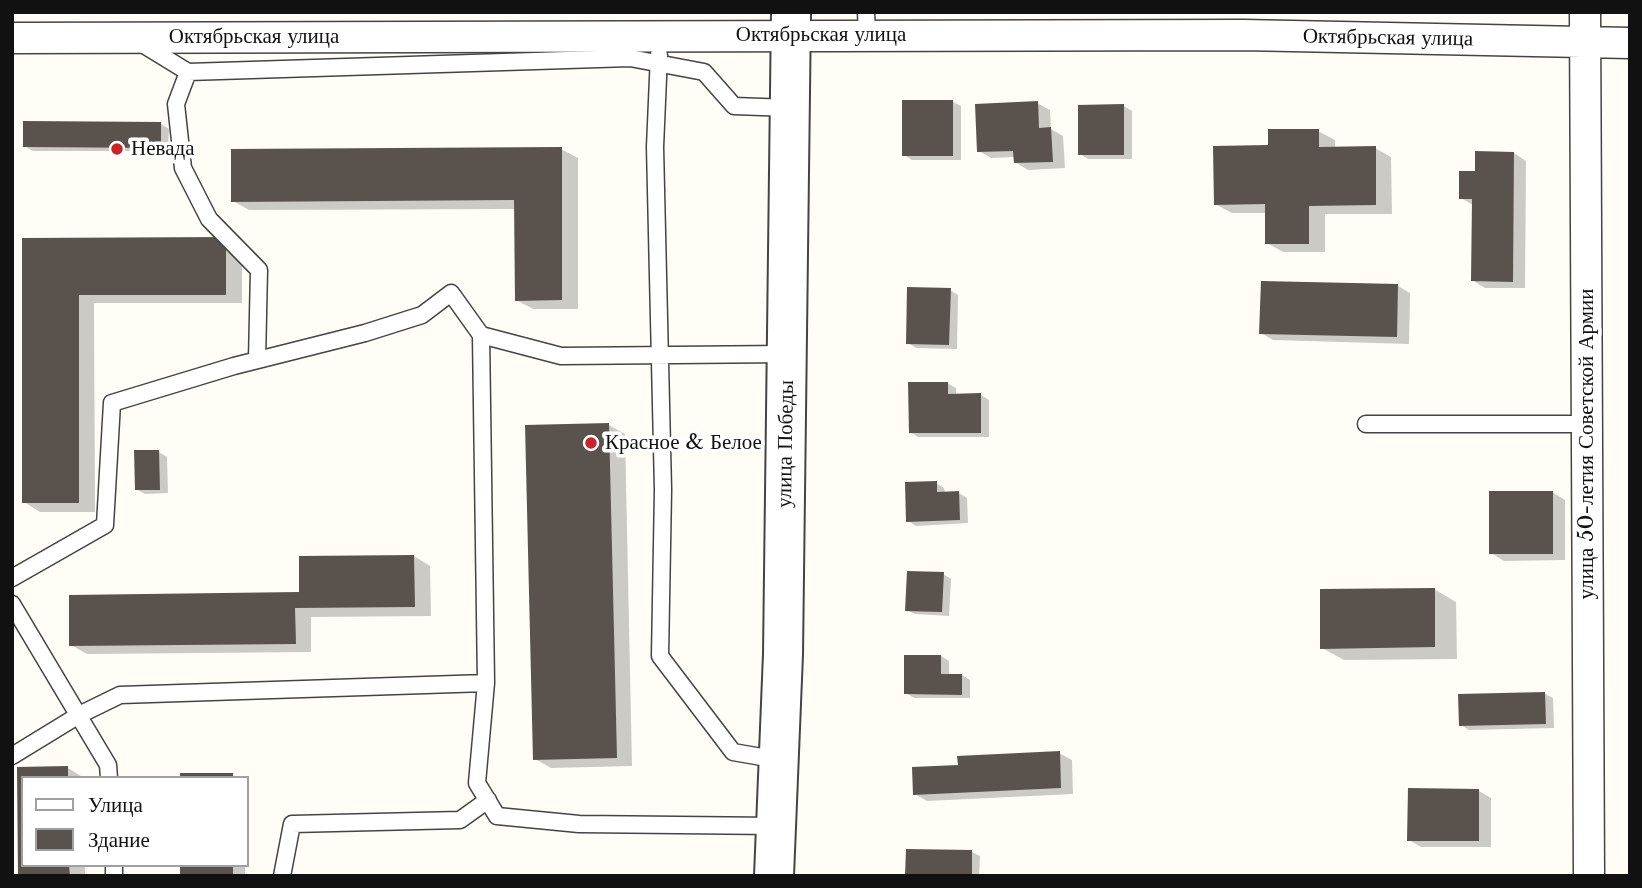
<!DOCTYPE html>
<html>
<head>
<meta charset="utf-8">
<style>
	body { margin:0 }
	#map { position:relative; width:1642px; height:888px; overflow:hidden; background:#fffdf5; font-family:"Libre Baskerville",serif }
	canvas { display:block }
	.frame { position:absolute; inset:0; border:14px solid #111; pointer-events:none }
	.legend { position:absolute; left:21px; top:776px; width:228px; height:91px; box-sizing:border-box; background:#fff; border:2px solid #a0a0a0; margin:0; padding:9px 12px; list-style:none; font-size:21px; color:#111 }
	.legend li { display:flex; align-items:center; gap:14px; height:35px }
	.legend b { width:35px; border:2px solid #a0a0a0 }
</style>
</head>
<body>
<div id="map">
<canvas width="1642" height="888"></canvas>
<div class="frame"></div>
<ul class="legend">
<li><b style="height:9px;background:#fff"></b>Улица</li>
<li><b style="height:19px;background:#5a524d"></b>Здание</li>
</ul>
</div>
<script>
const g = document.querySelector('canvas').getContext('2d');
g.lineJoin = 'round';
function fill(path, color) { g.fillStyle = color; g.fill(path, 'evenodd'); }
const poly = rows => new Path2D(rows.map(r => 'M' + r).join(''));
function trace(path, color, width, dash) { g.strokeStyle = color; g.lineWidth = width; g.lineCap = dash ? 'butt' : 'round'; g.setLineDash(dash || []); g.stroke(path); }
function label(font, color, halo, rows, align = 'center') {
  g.font = font + ' "Libre Baskerville",serif'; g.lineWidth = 7; g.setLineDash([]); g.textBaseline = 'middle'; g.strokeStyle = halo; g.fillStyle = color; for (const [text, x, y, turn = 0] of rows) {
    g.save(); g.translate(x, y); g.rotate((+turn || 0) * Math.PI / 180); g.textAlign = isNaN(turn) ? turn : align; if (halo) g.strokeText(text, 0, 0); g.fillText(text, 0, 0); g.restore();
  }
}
fill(poly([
	[953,102,961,106,961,160,912,160,904,155],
	[1037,103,1050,110,1051,129,1063,136,1065,168,1028,170,1015,162,1015,157,991,158,979,151],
	[1124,106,1132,111,1132,159,1088,159,1080,154],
	[161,124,169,129,168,151,33,151,24,146],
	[1318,131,1335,140,1335,148,1375,148,1391,157,1392,214,1325,214,1325,252,1283,252,1267,243,1267,213,1232,213,1215,204,1270,147],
	[561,149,578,158,578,309,533,309,516,300,516,209,249,210,233,201],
	[1514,153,1526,161,1525,288,1485,288,1472,280,1473,205,1461,198,1477,173],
	[23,240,242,248,242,303,94,303,95,512,40,512,24,502],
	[1398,286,1410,293,1409,344,1273,340,1261,333],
	[950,290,958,295,957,349,916,348,908,343],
	[947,383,956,388,956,395,981,395,989,400,989,437,918,437,910,432],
	[609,425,625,434,632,766,551,768,535,759],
	[159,452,167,457,168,493,145,494,136,489],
	[936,483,944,488,945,493,959,493,967,498,968,523,916,526,908,521],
	[1552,492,1565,500,1565,560,1504,561,1491,553],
	[414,556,430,566,431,616,311,617,311,652,87,654,71,645,301,594,301,558],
	[943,574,951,579,949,616,915,614,907,610],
	[1434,589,1456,602,1457,659,1344,660,1322,648],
	[941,656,949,661,949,675,962,675,970,680,970,698,914,698,906,693],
	[1545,694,1553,698,1554,728,1469,730,1461,725],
	[1059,753,1072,760,1073,794,927,801,915,794,960,766],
	[68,768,84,778,23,778,23,865,85,865,85,876,20,876,19,769],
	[1479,791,1491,798,1491,847,1421,847,1409,840],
	[972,852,980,856,979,876,907,876],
	[182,865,245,865,245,876,186,876,182,873]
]), '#0003');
fill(poly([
	[902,100,953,100,953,156,902,156],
	[1038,101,1039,128,1051,127,1053,162,1014,163,1013,151,977,152,975,104],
	[1124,104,1124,155,1078,155,1078,105],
	[23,121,161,122,161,148,23,147],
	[1268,129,1319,129,1319,147,1376,146,1376,205,1309,206,1309,244,1265,244,1265,204,1214,205,1213,146,1268,145],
	[562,147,562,300,515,301,514,200,231,202,231,149],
	[1475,151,1514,152,1513,282,1471,281,1472,199,1459,199,1459,171,1475,171],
	[226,237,226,295,79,295,79,503,22,503,22,238],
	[1261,281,1398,284,1397,337,1259,334],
	[907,287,951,288,949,345,906,344],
	[908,382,948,382,948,394,981,393,981,433,909,433],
	[609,423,617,758,533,760,525,425],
	[134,450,159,450,160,490,135,490],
	[937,481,937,492,959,491,960,520,906,522,905,482],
	[1489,491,1553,491,1553,554,1489,554],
	[414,555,415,607,295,608,296,644,69,646,69,595,299,592,299,556],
	[907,571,944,572,942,612,905,611],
	[1435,588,1435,647,1320,649,1320,589],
	[904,655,941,655,941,674,962,674,962,695,904,694],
	[1545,692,1546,724,1459,726,1458,694],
	[1060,751,1061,788,913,795,912,767,958,765,957,756],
	[68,766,68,778,23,778,23,865,69,865,70,876,18,876,17,767],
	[180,773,233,773,233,778,180,778],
	[1408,788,1479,789,1479,841,1407,841],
	[906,849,972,850,972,876,905,876],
	[180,865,233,865,233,874,180,874]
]), '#5a524d');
const service = poly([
	[866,12,867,35],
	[139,42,188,72],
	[659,55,655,147,663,490,660,656,733,752,779,760],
	[481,335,561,356,787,354],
	[257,360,259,270,209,219,183,168,176,104,188,72,630,58,704,72,734,106,790,108],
	[1366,424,1587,424],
	[12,578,105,525,112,403,234,366,365,333,422,315,451,293,481,335,486,683,477,783,497,816,579,824,776,826],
	[12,604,108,765,109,778],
	[12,756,79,715,120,695,486,683],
	[114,865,114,876],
	[282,876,292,824,460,820,488,800]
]);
const minor = poly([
	[1585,12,1589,876],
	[12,38,1243,35,1630,43]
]);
const tertiary = poly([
	[774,876,783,654,791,12]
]);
trace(service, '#444', 19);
trace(minor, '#444', 33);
trace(tertiary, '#444', 42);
trace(service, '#fff', 16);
trace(minor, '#fff', 30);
trace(tertiary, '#fff', 38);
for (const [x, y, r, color] of [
	[117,149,7,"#c4262e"],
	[591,443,7,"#c4262e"]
]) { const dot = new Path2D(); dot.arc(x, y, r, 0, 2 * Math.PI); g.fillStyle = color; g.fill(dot); trace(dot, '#fff', 2.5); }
label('21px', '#111', '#fff', [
	["Октябрьская улица",821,35],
	["Октябрьская улица",254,37],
	["Октябрьская улица",1388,38,1],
	["улица Победы",786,444,-89],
	["улица 50-летия Советской Армии",1587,444,-90]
]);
label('21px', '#111', '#fff', [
	["Невада",131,149],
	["Красное & Белое",605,443]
], 'left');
</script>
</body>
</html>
